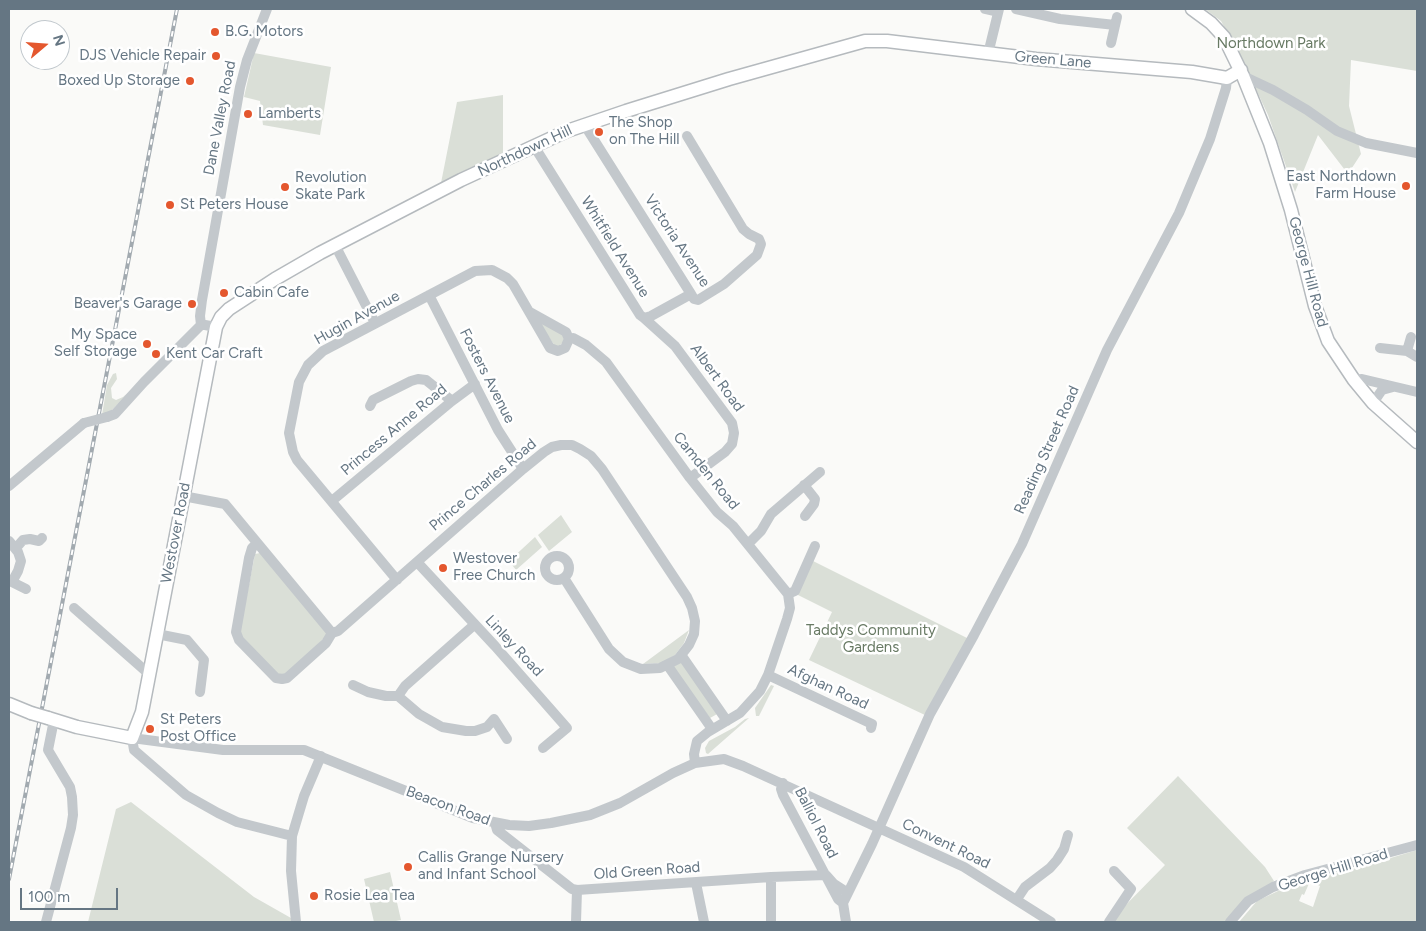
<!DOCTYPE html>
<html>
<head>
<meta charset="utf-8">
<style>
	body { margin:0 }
	#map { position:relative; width:1426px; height:931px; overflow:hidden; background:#fafaf8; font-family:Figtree,sans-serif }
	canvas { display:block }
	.frame { position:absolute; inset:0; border:10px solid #657683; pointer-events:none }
	.north { position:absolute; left:20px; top:20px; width:50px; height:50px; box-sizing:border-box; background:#fff; border:1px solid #c1c8cd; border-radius:50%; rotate:72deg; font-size:14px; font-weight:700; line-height:20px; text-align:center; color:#657683 }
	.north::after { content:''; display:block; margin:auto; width:18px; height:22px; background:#e4572e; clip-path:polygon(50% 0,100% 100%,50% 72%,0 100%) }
	.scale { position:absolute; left:20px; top:888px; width:98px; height:22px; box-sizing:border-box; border:2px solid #657683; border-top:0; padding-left:6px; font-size:15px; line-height:18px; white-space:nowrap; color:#657683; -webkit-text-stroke:4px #fff; paint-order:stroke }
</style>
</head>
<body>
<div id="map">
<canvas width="1426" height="931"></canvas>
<div class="frame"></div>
<div class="north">N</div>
<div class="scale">100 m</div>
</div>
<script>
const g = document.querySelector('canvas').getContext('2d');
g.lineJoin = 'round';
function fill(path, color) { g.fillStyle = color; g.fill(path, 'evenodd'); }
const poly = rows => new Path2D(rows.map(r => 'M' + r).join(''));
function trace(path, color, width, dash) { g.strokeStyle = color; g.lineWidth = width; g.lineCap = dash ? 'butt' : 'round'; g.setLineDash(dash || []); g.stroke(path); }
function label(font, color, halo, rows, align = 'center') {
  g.font = font + ' Figtree,sans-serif'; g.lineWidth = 5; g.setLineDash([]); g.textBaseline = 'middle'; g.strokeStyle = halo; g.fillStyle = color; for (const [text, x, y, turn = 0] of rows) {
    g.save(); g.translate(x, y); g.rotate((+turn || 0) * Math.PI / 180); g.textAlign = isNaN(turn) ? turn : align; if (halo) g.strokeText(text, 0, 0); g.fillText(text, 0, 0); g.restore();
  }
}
fill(poly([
	[1205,9,1417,9,1417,71,1351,60,1349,106,1361,154,1348,174,1318,135,1295,192,1268,115,1248,72,1243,66,1238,52,1221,21],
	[254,53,331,67,320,135,263,125,260,101,244,97],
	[503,95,503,153,441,183,457,102],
	[539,322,563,334,565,341,556,348],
	[116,373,117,379,111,388,112,398,116,400,123,397,130,391,110,412,102,415,107,385,113,374],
	[561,515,572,532,549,551,538,535],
	[535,537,542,547,516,570,509,561],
	[260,553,328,634,288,675,280,676,239,635,255,554],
	[811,560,969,639,927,716,809,660,832,612,796,594],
	[689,630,684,643,675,655,661,663,643,664],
	[677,663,682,663,719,713,710,718,674,670,674,666],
	[771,685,774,686,759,716,756,716,755,708],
	[749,718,708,754,706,753,705,748,709,741,735,727,745,719],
	[1178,776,1265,867,1274,881,1244,901,1226,922,1109,922,1165,865,1127,828],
	[131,802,254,897,291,918,292,922,88,922,116,809],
	[1417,850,1417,922,1239,922,1257,901,1297,882,1361,867],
	[1310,881,1320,886,1313,907,1299,901,1302,894,1304,895],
	[390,872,401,920,391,922,374,922,364,879]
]), '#dadfd7');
const major = poly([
	[1192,9,1211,23,1224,37,1243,76,1270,143,1291,210,1315,306,1328,341,1354,380,1373,403,1417,442],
	[9,704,31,713],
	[48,718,77,727,132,738,142,712,216,327,221,317,229,309,275,279,320,253,461,180,567,131,626,111,729,79,865,41,887,41,1036,59,1192,72,1227,78,1241,70]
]);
trace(major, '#b5babe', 15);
trace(poly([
	[985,9,998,12],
	[1016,9,1060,19,1115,25],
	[1111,43,1117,17],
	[988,54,999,9],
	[1243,76,1273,90,1307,110,1337,131,1366,143,1417,153],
	[584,124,691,294,694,299,698,300,724,284,757,255,761,244,759,239,749,234,743,229,687,136],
	[534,146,640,315,644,318,651,316,691,294],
	[335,245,375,323],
	[429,295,498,430,523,469],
	[644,318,675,346,732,423,734,433,732,444,725,452,690,478],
	[201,325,200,316,202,300,240,87,247,60,267,9],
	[569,339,573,338,586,345,606,362,690,478,717,512,733,526,788,594,790,608,787,619,768,675,760,691,740,713,708,732,697,741,694,754,695,763],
	[1380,348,1407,351,1417,357],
	[1407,351,1411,337],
	[1354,380,1362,379,1417,392],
	[1373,403,1382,390,1393,387],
	[370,406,373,400,411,381,418,379,426,380,452,401],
	[107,417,115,414,144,382,201,325,205,325,216,327],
	[804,485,815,499,814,504,805,516],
	[9,486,84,423],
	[183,496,225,504,332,633],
	[333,500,452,401,475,384],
	[9,541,18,552,21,561,18,571,12,582,26,589],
	[257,543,252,548,249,558,236,632,239,640,276,678,282,679,287,678,326,643,332,633],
	[748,544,761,531,771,514,820,472],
	[16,548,23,540,30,539,39,541,42,538],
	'545 568a12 12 0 1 1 24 0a12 12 0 1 1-24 0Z',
	[417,562,495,646,567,728,543,748],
	[397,580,297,460,293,452,289,433,299,382,308,365,323,351,475,271,492,270,507,278,513,284,550,348,558,351,565,348,569,339,566,332,530,312],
	[788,594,795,591,815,546],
	[74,608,149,674],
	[332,633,338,631,523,469,544,452,552,447,561,445,572,445,580,449,591,456,602,469,687,597,692,608,695,621,694,634,689,645,678,659,660,668,641,669,623,662,609,649,564,578],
	[157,634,187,640,204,660,200,692],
	[682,656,727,721],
	[668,666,712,729],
	[768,675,872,724,871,728],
	[353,685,368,692,386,696,398,696,419,714,442,727,466,731,475,731,487,727,494,719,507,739],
	[398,696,405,686,474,625],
	[783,783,781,789,783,795,838,899,843,903],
	[495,823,497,830,572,889,577,890,771,877,826,875,834,884,848,893],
	[292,836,237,822,218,813,186,795,134,750,132,738,223,750,304,750,473,818,509,825,529,826,551,823,590,815,620,803,673,773,695,763,724,759,743,766,964,867,1051,922],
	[771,877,771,922],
	[696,883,704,922],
	[1017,899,1025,887,1050,868,1057,860,1064,849,1068,835],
	[46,922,71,828,73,815,72,797,70,787,48,750,54,720],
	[296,922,291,871,292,836,304,796,321,756],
	[576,922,577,890],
	[846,922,843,903,872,844,930,714,974,635,1022,544,1107,350,1179,213,1210,139,1226,88,1227,78],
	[1109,922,1131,889,1114,871],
	[1230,922,1248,901,1273,887,1305,875,1417,845]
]), '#c3c8cc', 10);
trace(major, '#fff', 12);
const rail = poly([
	[9,879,177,9]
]);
trace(rail, '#a2aab0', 4);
trace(rail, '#fff', 2, [5.5]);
const majorBridge = poly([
	[31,713,48,718]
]);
trace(majorBridge, '#b5babe', 15, []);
trace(poly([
	[84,423,107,417]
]), '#c3c8cc', 10);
trace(majorBridge, '#fff', 12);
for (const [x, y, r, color] of [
	[215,32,5,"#e4572e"],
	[216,56,5,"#e4572e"],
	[190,81,5,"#e4572e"],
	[248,114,5,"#e4572e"],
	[599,132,5,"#e4572e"],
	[1406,186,5,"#e4572e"],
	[285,187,5,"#e4572e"],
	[170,205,5,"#e4572e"],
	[224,293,5,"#e4572e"],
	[192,304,5,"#e4572e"],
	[147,344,5,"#e4572e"],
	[156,354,5,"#e4572e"],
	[443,568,5,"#e4572e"],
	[150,729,5,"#e4572e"],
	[408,867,5,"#e4572e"],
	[314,896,5,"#e4572e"]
]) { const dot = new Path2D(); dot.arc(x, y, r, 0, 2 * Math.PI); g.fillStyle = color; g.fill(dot); trace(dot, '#fff', 2); }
label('15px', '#657683', '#fff', [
	["B.G. Motors",225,32],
	["DJS Vehicle Repair",206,56,"right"],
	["Boxed Up Storage",180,81,"right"],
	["Lamberts",258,114],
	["The Shop",609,123],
	["on The Hill",609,140],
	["East Northdown",1396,177,"right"],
	["Farm House",1396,194,"right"],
	["Revolution",295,178],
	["Skate Park",295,195],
	["St Peters House",180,205],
	["Cabin Cafe",234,293],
	["Beaver's Garage",182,304,"right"],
	["My Space",137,335,"right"],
	["Self Storage",137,352,"right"],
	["Kent Car Craft",166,354],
	["Westover",453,559],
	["Free Church",453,576],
	["St Peters",160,720],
	["Post Office",160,737],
	["Callis Grange Nursery",418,858],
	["and Infant School",418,875],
	["Rosie Lea Tea",324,896]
], 'left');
label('15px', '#687a64', '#fff', [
	["Northdown Park",1271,44],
	["Taddys Community",871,631],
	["Gardens",871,648]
]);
label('15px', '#657683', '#fff', [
	["Green Lane",1053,60,5],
	["Dane Valley Road",220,118,-79],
	["Northdown Hill",525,151,-25],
	["Victoria Avenue",677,241,57],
	["Whitfield Avenue",615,247,58],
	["George Hill Road",1308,272,75],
	["Hugin Avenue",357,318,-29],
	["Fosters Avenue",487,376,63],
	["Albert Road",717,378,54],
	["Princess Anne Road",394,430,-40],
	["Reading Street Road",1047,450,-66],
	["Camden Road",706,471,51],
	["Prince Charles Road",483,485,-40],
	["Westover Road",176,533,-79],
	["Linley Road",514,646,47],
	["Afghan Road",828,687,25],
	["Beacon Road",448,806,20],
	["Balliol Road",816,823,63],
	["Convent Road",946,844,26],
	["George Hill Road",1333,870,-17],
	["Old Green Road",647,871,-4]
]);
</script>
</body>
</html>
